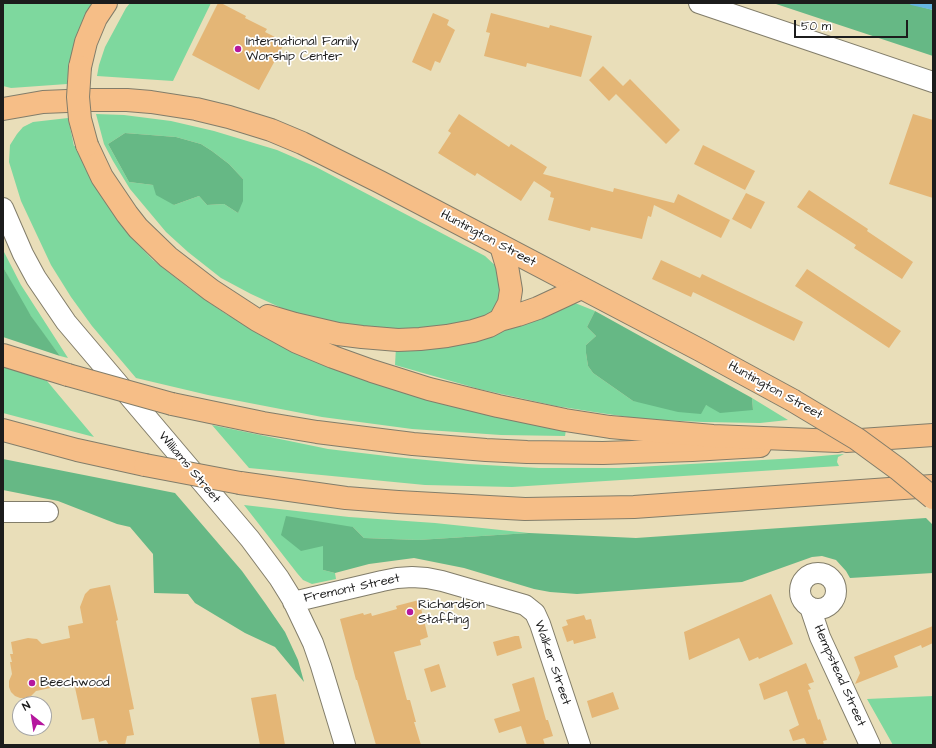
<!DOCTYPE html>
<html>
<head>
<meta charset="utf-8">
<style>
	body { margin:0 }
	#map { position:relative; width:936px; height:748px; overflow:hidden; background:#e9deb9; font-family:"Architects Daughter",sans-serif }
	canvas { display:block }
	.frame { position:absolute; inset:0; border:4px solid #1c1c1c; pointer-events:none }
	.north { position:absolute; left:12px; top:696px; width:40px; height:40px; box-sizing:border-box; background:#fff; border:1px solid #a4a4a4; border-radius:50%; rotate:330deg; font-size:11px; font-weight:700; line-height:16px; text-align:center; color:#1c1c1c }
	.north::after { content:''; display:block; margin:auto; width:14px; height:18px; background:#b5179e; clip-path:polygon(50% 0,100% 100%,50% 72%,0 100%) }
	.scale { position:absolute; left:794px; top:20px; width:114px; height:18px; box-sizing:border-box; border:2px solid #1c1c1c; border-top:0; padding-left:5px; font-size:12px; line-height:14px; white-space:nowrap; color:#1c1c1c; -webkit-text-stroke:3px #fff; paint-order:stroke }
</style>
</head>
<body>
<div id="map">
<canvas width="936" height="748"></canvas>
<div class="frame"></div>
<div class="north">N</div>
<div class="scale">50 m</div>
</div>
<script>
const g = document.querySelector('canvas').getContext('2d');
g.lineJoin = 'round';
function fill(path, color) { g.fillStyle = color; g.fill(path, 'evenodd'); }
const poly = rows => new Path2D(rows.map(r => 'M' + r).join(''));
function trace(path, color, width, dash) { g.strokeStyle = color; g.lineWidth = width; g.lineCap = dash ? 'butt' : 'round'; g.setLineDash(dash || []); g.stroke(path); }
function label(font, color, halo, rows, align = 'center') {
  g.font = font + ' "Architects Daughter",sans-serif'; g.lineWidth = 3.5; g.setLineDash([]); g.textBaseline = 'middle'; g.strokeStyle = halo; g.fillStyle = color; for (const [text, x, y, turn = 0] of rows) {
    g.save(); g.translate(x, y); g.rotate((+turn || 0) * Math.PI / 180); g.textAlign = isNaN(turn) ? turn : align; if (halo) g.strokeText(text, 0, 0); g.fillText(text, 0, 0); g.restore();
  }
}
fill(poly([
	[3,3,95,3,69,67,67,84,11,88,3,86],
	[130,3,211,3,173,81,97,76,99,65,105,47,126,8],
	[96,114,124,115,171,121,214,131,277,150,316,167,485,256,499,269,504,282,497,309,486,317,441,328,408,329,362,328,317,319,288,311,251,294,221,278,188,252,166,232,130,189,113,161,104,144],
	[125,133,176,137,201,144,212,151,229,164,243,179,238,213,224,204,207,205,199,196,174,205,153,185,129,182,108,144],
	[68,118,74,146,78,146,96,186,108,206,132,238,153,260,190,289,226,314,248,326,566,430,565,436,501,435,412,429,322,417,208,395,136,378,92,326,71,297,51,265,21,201,9,162,10,145,17,134,23,127,33,122],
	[3,250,21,285,68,358,60,356,38,327,21,301,3,267],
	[575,303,595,311,587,327,596,336,586,345,586,353,588,366,593,373,633,401,705,405,753,410,752,398,788,420,760,423,703,422,641,419,594,412,556,406,479,389,395,365,396,347,475,339,510,329],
	[3,365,47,381,94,437,3,413],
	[212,425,328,449,395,457,468,464,539,468,619,468,798,458,844,454,838,457,837,462,839,466,512,487,425,485,249,468],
	[244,505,349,517,435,523,529,533,418,540,364,538,353,527,323,546,323,570,335,573,336,579,312,584,303,580,297,573],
	[933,696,933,745,893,745,867,699]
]), '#7ed89e');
fill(poly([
	[773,3,907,3,933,10,933,56],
	[125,133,176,137,201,144,212,151,229,164,243,179,243,201,238,213,224,204,207,205,199,196,174,205,156,195,153,185,129,182,108,144],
	[3,267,31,316,60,356,3,337],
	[595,311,752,398,753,410,720,413,706,405,701,414,678,412,633,401,593,373,588,366,586,353,586,345,596,336,587,327],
	[3,459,175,493,242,571,265,603,285,632,298,660,304,682,275,647,245,633,195,603,188,594,154,593,153,554,130,527,117,524,58,501,3,490],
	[286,516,353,527,364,538,418,540,529,533,636,538,926,518,933,525,933,573,850,578,846,571,836,560,822,556,812,557,742,582,577,594,550,592,534,589,464,568,414,558,369,564,335,573,323,570,323,546,301,551,281,535]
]), '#66b885');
fill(poly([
	[908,3,933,3,933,10,911,5]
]), '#66b6e1');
fill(poly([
	[218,3,221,3,246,16,245,18,267,29,265,32,285,42,259,90,192,55],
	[433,13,449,20,447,25,455,30,440,63,435,61,431,71,412,62],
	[491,13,549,28,550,25,592,36,581,77,527,63,526,67,484,56,490,33,486,32],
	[603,66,623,86,630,79,680,130,666,144,616,94,609,101,589,80],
	[459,114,509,147,511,144,547,167,543,174,613,192,614,188,674,203,678,194,730,220,721,238,654,205,651,217,648,216,642,239,591,227,590,231,548,220,554,198,550,197,551,192,534,181,521,201,477,173,475,176,438,153,451,133,448,131],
	[913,114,933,120,933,198,889,184],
	[703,145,755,171,745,190,694,164],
	[809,190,868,229,867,231,913,262,902,279,854,248,856,245,797,207],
	[746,193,765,202,751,229,732,219],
	[661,260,700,278,702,274,803,322,794,341,693,292,691,297,652,279],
	[807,269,901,331,889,348,795,286],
	[110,585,118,620,116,621,134,709,129,710,134,735,127,736,125,745,109,745,106,740,99,742,94,718,82,720,74,683,36,691,31,696,26,698,20,698,15,696,11,692,9,687,9,681,12,674,10,662,12,662,10,654,13,654,11,642,28,638,37,639,42,644,70,638,68,626,83,623,80,607,85,594,90,589],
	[771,594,793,644,759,659,758,657,749,661,739,638,689,660,684,632],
	[419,600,428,637,420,640,421,645,394,652,407,700,410,700,416,722,414,722,421,745,376,745,357,680,356,680,340,619,363,613,364,615,371,613,372,616,397,609,396,606],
	[584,615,586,620,591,619,596,638,574,644,573,640,567,642,562,627,568,625,566,620],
	[933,626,933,643,922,648,921,645,894,656,898,667,855,684,860,673,854,657],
	[515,636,519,636,522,648,497,656,493,642],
	[806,663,814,682,808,684,811,689,808,690,818,720,820,719,827,740,823,741,824,745,807,745,804,738,793,741,789,730,799,725,787,691,764,700,759,684],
	[439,664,446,687,431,692,424,669],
	[534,677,546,720,548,720,553,736,543,739,545,745,527,745,521,726,499,733,494,719,520,711,512,684],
	[613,692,619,709,592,718,587,701],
	[276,694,285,745,260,745,251,698]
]), '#e4b676');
const minor = poly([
	[699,3,933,82],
	[3,208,23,254,36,278,66,322,250,539,279,578,292,599,313,643,321,666,345,745],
	[3,512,48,512],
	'800 591a18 18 0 1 1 36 0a18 18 0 1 1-36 0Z',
	[293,602,382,581,397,578,412,577,427,578,442,581,525,605,535,613,540,624,580,745],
	[810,607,820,637,870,745]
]);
const major = poly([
	[3,109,43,102,91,100,127,100,151,102,196,109,229,117,271,130,302,143,380,182,700,350,792,400],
	[3,355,68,375],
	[172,404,263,423,317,432,413,444,486,450,527,452,603,453,692,450,760,446],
	[3,430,77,450,145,465],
	[846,441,933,435],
	[240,483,346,498,398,502,525,509,634,507,932,486]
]);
const highway = poly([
	[80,67,86,42,96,18,106,3],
	[87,145,102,177,127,214,138,228,168,257,211,290,257,320,297,342,333,357,372,371,429,389,498,406,565,420,610,427,713,436,838,441],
	[268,316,295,324,338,334,362,337,398,340,420,339,447,336,473,331,489,326,500,320,518,315,538,308,581,288],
	[500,320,509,303,511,290,507,266,501,246]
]);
trace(minor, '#827d6a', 22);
trace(major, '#827d6a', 24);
trace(highway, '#827d6a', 24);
trace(minor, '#fff', 20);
trace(major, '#f6be87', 22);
trace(highway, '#f6be87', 22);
const majorBridge = poly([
	[68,375,172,404],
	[792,400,857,439,898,469,933,498],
	[145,465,240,483]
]);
const highwayBridge = poly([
	[80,67,78,97,80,119,87,145]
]);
trace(majorBridge, '#827d6a', 24, []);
trace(highwayBridge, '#827d6a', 24, []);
trace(majorBridge, '#f6be87', 22);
trace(highwayBridge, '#f6be87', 22);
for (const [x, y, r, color] of [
	[238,49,4,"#b5179e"],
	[410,612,4,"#b5179e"],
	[32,683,4,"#b5179e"]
]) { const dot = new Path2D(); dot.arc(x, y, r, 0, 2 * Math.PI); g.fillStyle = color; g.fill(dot); trace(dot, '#fff', 1.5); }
label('13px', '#1c1c1c', '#fff', [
	["International Family",246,42],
	["Worship Center",246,57],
	["Richardson",418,605],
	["Staffing",418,620],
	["Beechwood",40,683]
], 'left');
label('13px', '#1c1c1c', '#fff', [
	["Huntington Street",488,239,28],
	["Huntington Street",775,391,29],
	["Williams Street",189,468,50],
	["Fremont Street",352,589,-12],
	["Walker Street",552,663,71],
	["Hempstead Street",839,676,66]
]);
</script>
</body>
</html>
